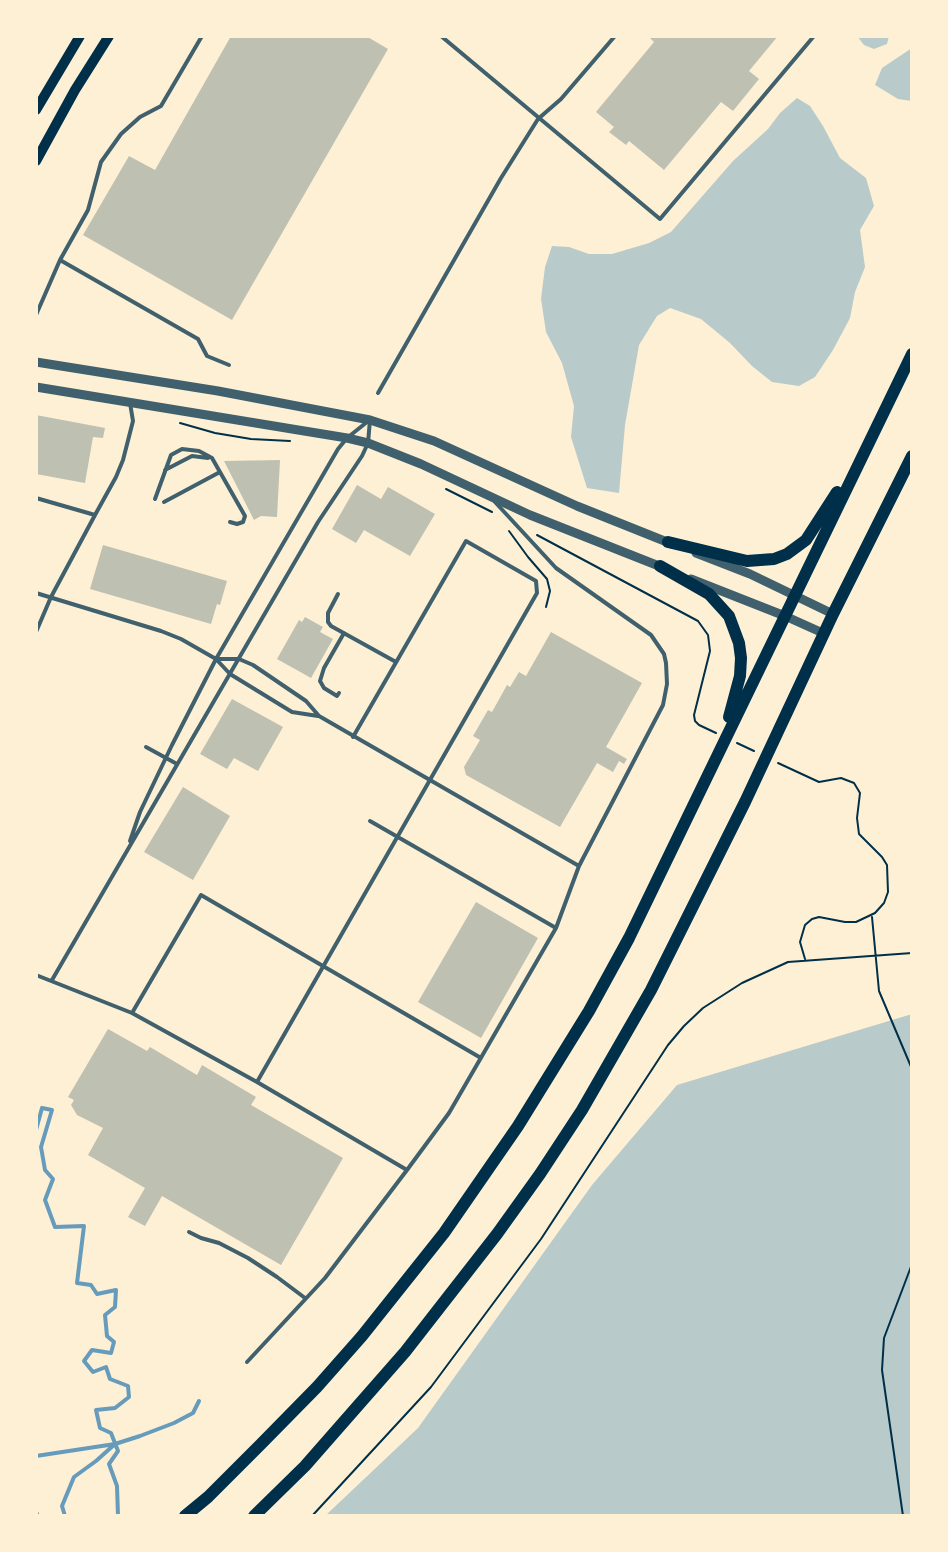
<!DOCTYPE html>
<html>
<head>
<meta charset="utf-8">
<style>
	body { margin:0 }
	#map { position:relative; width:948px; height:1552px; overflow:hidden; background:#fdf0d5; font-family:Karla,sans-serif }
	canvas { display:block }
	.frame { position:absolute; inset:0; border:38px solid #fdf0d5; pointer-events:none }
</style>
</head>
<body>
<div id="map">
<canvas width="948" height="1552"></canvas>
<div class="frame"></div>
</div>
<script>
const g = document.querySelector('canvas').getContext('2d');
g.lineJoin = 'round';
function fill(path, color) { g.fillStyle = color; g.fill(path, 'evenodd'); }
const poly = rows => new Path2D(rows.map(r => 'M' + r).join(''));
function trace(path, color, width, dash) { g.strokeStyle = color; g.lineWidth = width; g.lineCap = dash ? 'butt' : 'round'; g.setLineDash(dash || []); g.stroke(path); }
fill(poly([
	[857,36,889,36,887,44,874,49,864,45],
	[912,48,912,101,898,99,875,85,882,68],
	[797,98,810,106,823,126,840,158,866,178,874,206,860,230,865,267,855,292,850,318,833,350,815,377,799,386,772,382,752,366,730,343,701,319,670,308,657,316,639,345,625,425,619,493,587,488,571,437,574,406,562,363,546,332,541,299,545,267,552,246,569,247,589,254,612,254,649,243,671,232,733,161,768,129,780,113],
	[912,1014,912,1516,325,1516,418,1428,592,1185,677,1085]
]), '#b9caca');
trace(poly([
	[36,1130,42,1108,52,1110,41,1147,45,1170,53,1179,45,1200,55,1227,84,1226,77,1283,91,1285,97,1294,116,1290,115,1307,105,1315,107,1336,114,1342,111,1353,92,1350,84,1361,93,1372,106,1367,110,1379,128,1386,129,1397,115,1408,96,1410,100,1428,111,1433,118,1451,109,1464,117,1486,118,1516],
	[36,1456,115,1444,140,1436,174,1423,193,1413,199,1401],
	[65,1516,62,1506,74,1477,96,1461,115,1444]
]), '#669bbc', 4);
fill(poly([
	[231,36,366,36,388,49,232,320,83,235,129,156,155,170],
	[648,36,778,36,749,71,759,79,733,111,721,102,664,170,629,141,626,145,609,132,614,127,596,112,654,42],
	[36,415,105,428,103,438,93,437,85,483,36,474],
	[280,460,277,517,261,516,254,520,224,461],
	[357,485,381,499,388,487,435,514,410,556,364,530,356,543,332,529],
	[103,545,227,581,220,605,217,604,211,624,90,589],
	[305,617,323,627,320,632,333,639,311,678,277,659,299,620,302,622],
	[551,632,642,683,606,747,627,759,624,764,619,761,613,772,597,763,560,827,466,775,464,767,480,740,473,736,488,710,492,712,507,685,510,687,519,672,526,676],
	[232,699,283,727,258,771,234,758,227,769,200,754],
	[183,787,230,816,193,880,144,852],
	[476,902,538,938,481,1038,418,1002],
	[108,1029,147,1051,150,1047,197,1075,202,1065,256,1097,251,1105,343,1158,281,1265,162,1196,145,1226,128,1217,145,1188,88,1155,103,1128,77,1115,71,1105,74,1100,68,1097]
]), '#bec0b2');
trace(poly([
	[180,423,215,433,251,439,290,441],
	[446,489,492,512],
	[509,531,528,557,547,579,550,591,546,607],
	[537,535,698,621,708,635,710,651,694,715,695,721,699,725,716,733],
	[737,743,754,751],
	[778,763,819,782,841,778,854,783,860,793,857,818,859,834,882,857,887,865,888,892,884,903,875,913,856,922,845,922,819,917,812,919,805,925,800,942,805,959],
	[872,917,879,991,912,1069],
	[36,1507,38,1516],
	[312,1516,431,1387,541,1239,668,1045,684,1026,703,1008,742,983,788,962,912,953],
	[903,1516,882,1370,884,1338,912,1264]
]), '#003049', 2);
trace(poly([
	[441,36,660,219,814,36],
	[60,260,198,339,207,356,229,365],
	[36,315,60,260,88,210,101,162,121,134,140,117,161,106,202,36],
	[378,393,501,178,538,119,561,99,615,36],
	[165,470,192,456,208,458],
	[36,498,95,515,116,477,123,460,133,421,130,403],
	[155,499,171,455,182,449,199,451,212,458,245,516,243,522,237,524,230,522],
	[164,502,220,472],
	[495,502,556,568,651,635,664,654,666,663,667,684,663,705,579,866,556,928],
	[36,593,161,631,181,639,216,659,230,674,292,712,318,716],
	[338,594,328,613,328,622,331,626,396,662],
	[36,632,51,597,95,515],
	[217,659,239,659,253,665,306,701,319,716,579,866],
	[339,693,337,696,324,688,320,681,324,668,344,633],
	[146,747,177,764],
	[130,841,140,812,172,745,216,659,338,449,347,438,367,422],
	[36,975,132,1013,257,1082,537,593,536,581,466,541,353,737],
	[52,980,318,522,362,456,368,443,370,420],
	[132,1013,201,895,481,1058],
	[257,1082,407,1170,449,1113,556,928,370,821],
	[189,1232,201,1238,219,1243,248,1258,277,1277,305,1298],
	[247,1362,325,1278,407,1170]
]), '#3f606c', 4);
trace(poly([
	[36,362,218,391,370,420,434,441,577,506,672,544],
	[36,387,347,438,368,443,421,464,530,515,664,568],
	[696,553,750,574,833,614],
	[691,579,785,616,825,634]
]), '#3f606c', 9);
trace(poly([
	[36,110,80,36],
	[36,161,75,90,109,36]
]), '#003049', 10);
trace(poly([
	[668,542,747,561,774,559,787,554,806,540,837,492],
	[660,566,709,594,729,616,739,643,741,658,740,676,729,717],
	[185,1516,208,1497,261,1444,317,1387,362,1336,444,1233,518,1126,589,1011,629,938,912,354],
	[254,1516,305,1466,405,1352,497,1234,540,1174,582,1110,651,990,745,802,833,614,912,456]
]), '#003049', 12);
</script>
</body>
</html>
